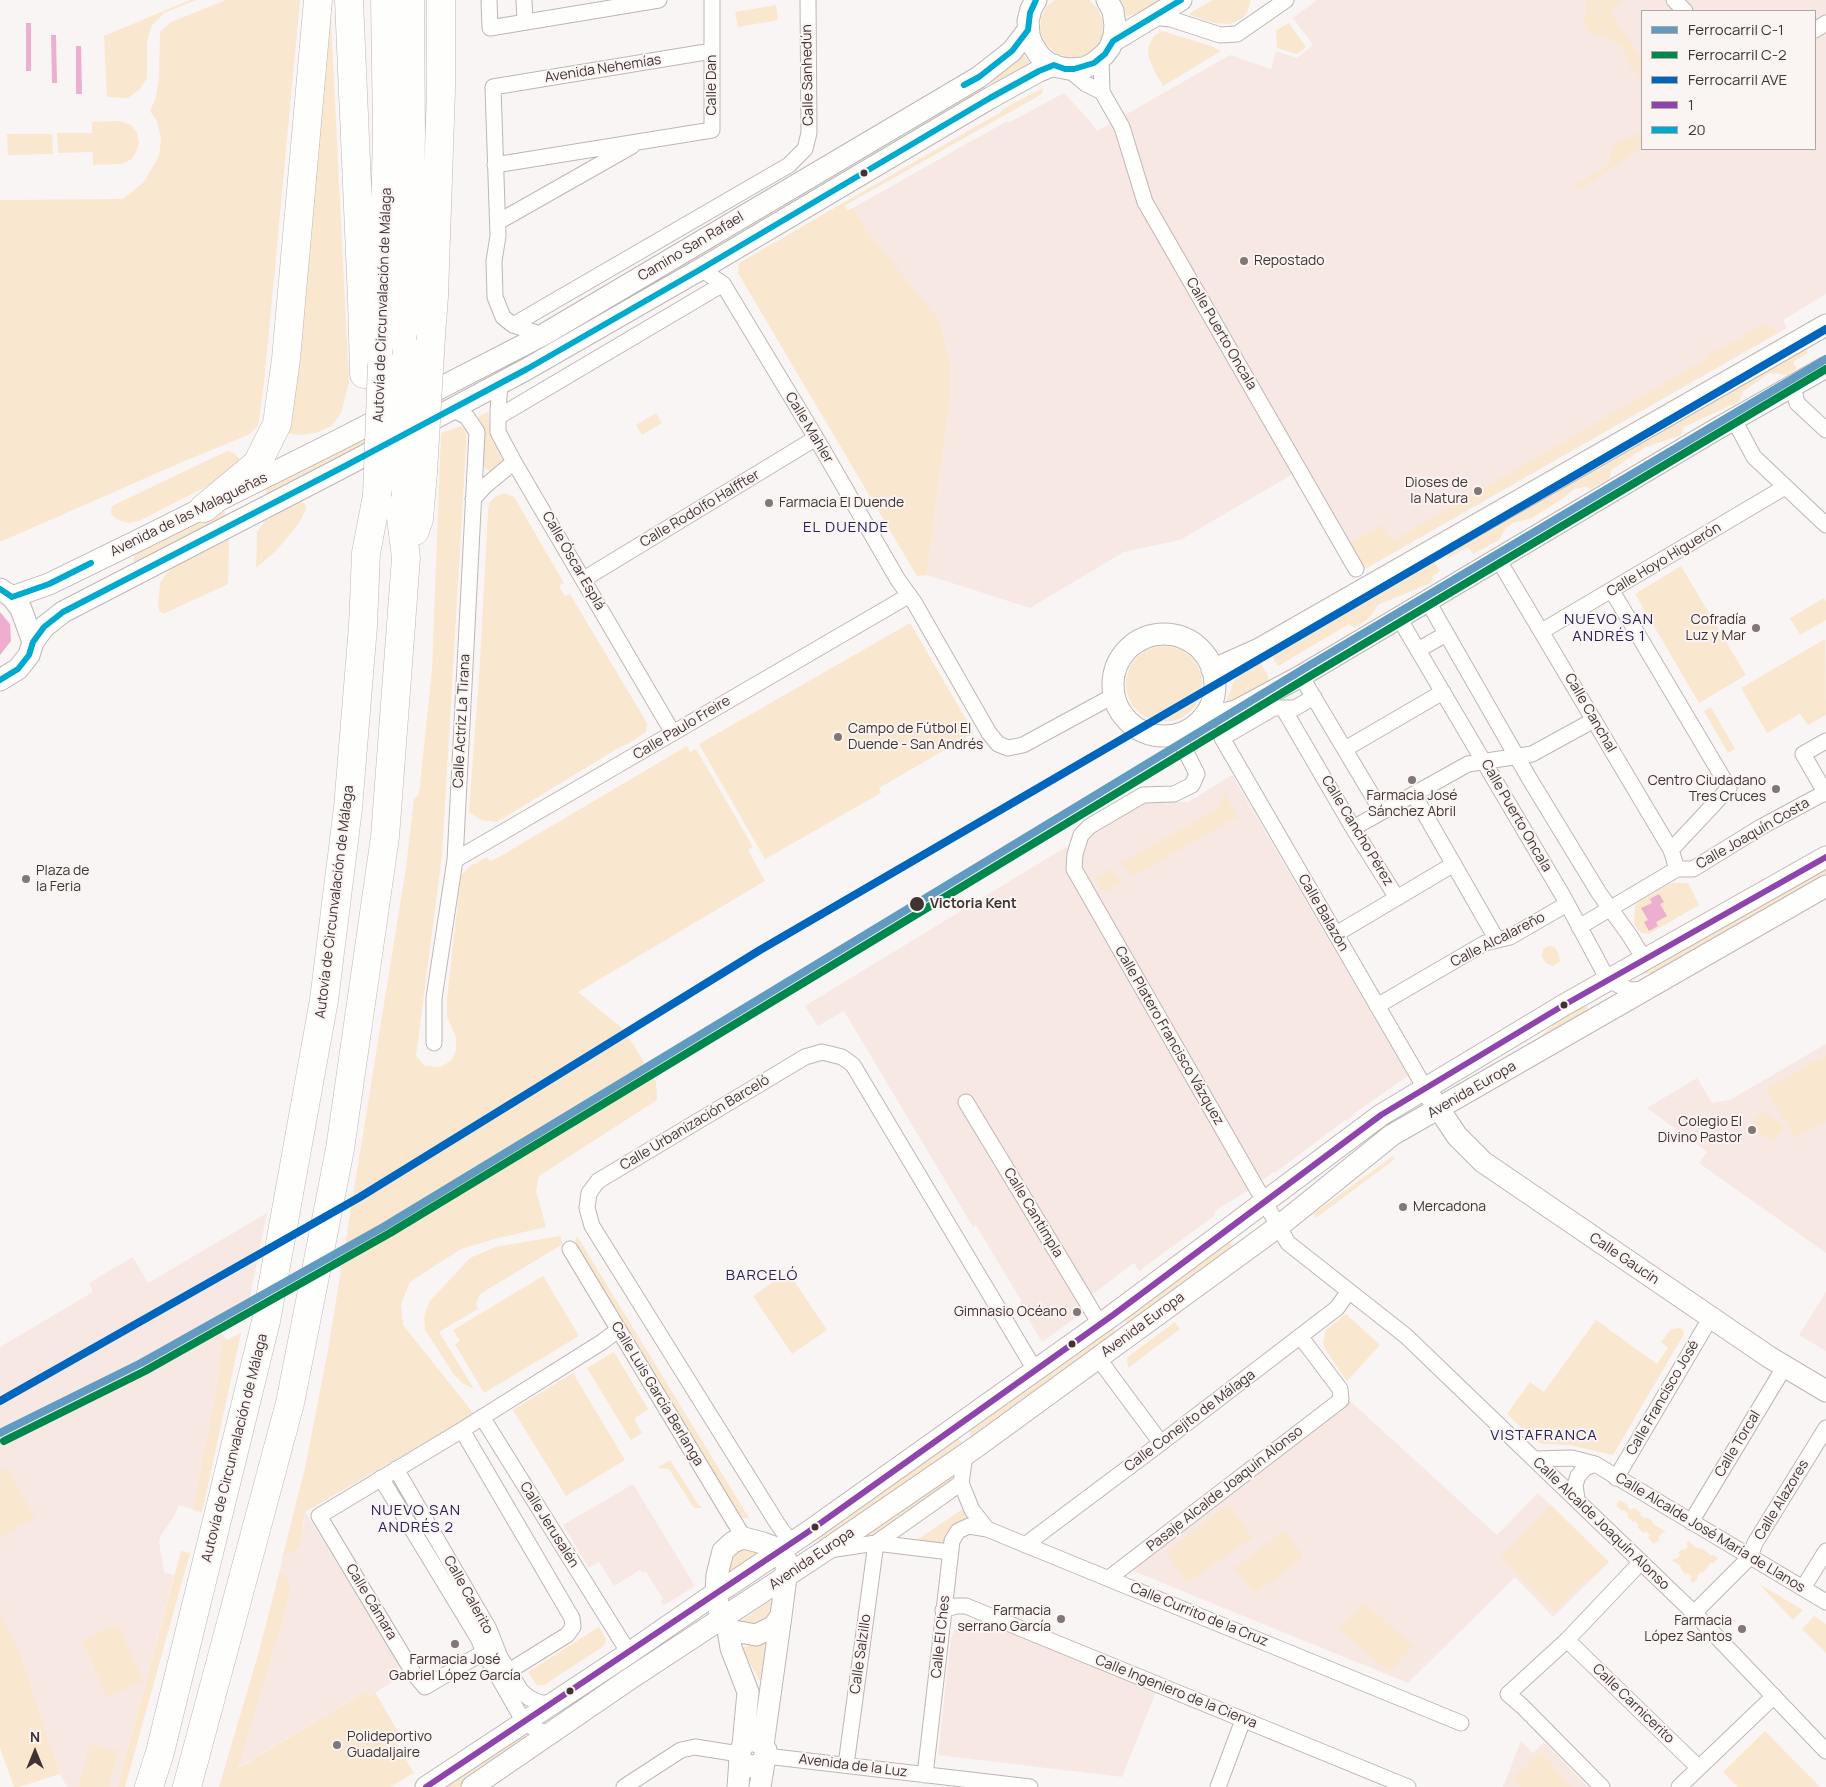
<!DOCTYPE html>
<html>
<head>
<meta charset="utf-8">
<style>
	body { margin:0 }
	#map { position:relative; width:1826px; height:1787px; overflow:hidden; background:#f9f5f4; font-family:Manrope,sans-serif }
	canvas { display:block }
	.legend { position:absolute; left:1641px; top:10px; width:175px; height:140px; box-sizing:border-box; background:#faf4f3; border:1px solid #b0a7a6; margin:0; padding:6px 9px; list-style:none; font-size:15px; color:#403432 }
	.legend li { display:flex; align-items:center; gap:10px; height:25px }
	.legend b { width:25px; border:1px solid #b0a7a6 }
	.north { position:absolute; left:10px; top:1727px; width:50px; height:50px; -webkit-text-stroke:4px #faf4f3; paint-order:stroke; rotate:0deg; font-size:14px; font-weight:700; line-height:20px; text-align:center; color:#403432 }
	.north::after { content:''; display:block; margin:auto; width:18px; height:22px; background:#403432; clip-path:polygon(50% 0,100% 100%,50% 72%,0 100%) }
</style>
</head>
<body>
<div id="map">
<canvas width="1826" height="1787"></canvas>
<ul class="legend">
<li><b style="height:6px;background:#619bc1"></b>Ferrocarril C-1</li>
<li><b style="height:6px;background:#00874d"></b>Ferrocarril C-2</li>
<li><b style="height:6px;background:#0065bd"></b>Ferrocarril AVE</li>
<li><b style="height:6px;background:#8e44ad"></b>1</li>
<li><b style="height:6px;background:#00a9ce"></b>20</li>
</ul>
<div class="north">N</div>
</div>
<script>
const g = document.querySelector('canvas').getContext('2d');
g.lineJoin = 'round';
function fill(path, color) { g.fillStyle = color; g.fill(path, 'evenodd'); }
const poly = rows => new Path2D(rows.map(r => 'M' + r).join(''));
function trace(path, color, width, dash) { g.strokeStyle = color; g.lineWidth = width; g.lineCap = dash ? 'butt' : 'round'; g.setLineDash(dash || []); g.stroke(path); }
function label(font, color, halo, rows, align = 'center') {
  g.font = font + ' Manrope,sans-serif'; g.lineWidth = 4; g.setLineDash([]); g.textBaseline = 'middle'; g.strokeStyle = halo; g.fillStyle = color; for (const [text, x, y, turn = 0] of rows) {
    g.save(); g.translate(x, y); g.rotate((+turn || 0) * Math.PI / 180); g.textAlign = isNaN(turn) ? turn : align; if (halo) g.strokeText(text, 0, 0); g.fillText(text, 0, 0); g.restore();
  }
}
fill(poly([
	[1317,0,1826,0,1826,294,1783,320,1787,328,1365,569,1305,467,1180,540,1124,552,1030,608,927,575,950,399,951,370,853,208,1007,121,1008,123,1064,93,1090,121,1097,131,1230,55,1271,69,1276,51,1297,58,1313,45,1293,18],
	[1642,11,1815,11,1815,149,1642,149],
	[1232,775,1408,1076,1356,1112,1346,1121,1345,1120,1275,1173,1274,1172,1244,1193,1216,1210,1214,1216,1139,1271,1134,1263,1092,1295,1078,1316,1042,1342,1019,1304,1022,1302,983,1237,976,1225,973,1227,844,1011,818,1026,805,1006,1046,859,1146,802,1188,802],
	[1826,1044,1826,1253,1699,1163,1707,1152,1647,1108,1697,1078,1712,1103,1730,1100],
	[267,1213,246,1316,222,1330,223,1336,227,1340,241,1333,202,1512,179,1505,173,1518,161,1535,159,1542,164,1572,174,1575,132,1733,117,1787,67,1787,60,1774,21,1657,0,1667,0,1347,93,1292,89,1283,133,1257,148,1283],
	[1826,1292,1826,1351,1799,1335],
	[1350,1401,1497,1535,1538,1493,1609,1562,1553,1617,1515,1577,1408,1683,1128,1569],
	[633,1484,695,1586,663,1606,661,1601,663,1599,646,1572,643,1573,640,1570,614,1586,599,1562,589,1568,563,1525],
	[305,1512,400,1664,395,1681,369,1696,365,1692,237,1768,288,1603,286,1575,280,1570,283,1555,292,1553,304,1525],
	[969,1620,977,1620,990,1624,1156,1692,1122,1777,938,1755,951,1638,954,1631,958,1626],
	[1521,1741,1533,1753,1544,1742,1588,1787,1503,1787]
]), '#f7e8e4');
fill(poly([
	[190,0,196,0,164,13,152,25,147,41,147,78,140,89,128,98,107,97,104,36],
	[226,0,300,0,264,384,258,426,248,435,187,460,0,542,0,200,123,199,144,182,159,156,161,139,157,121,150,111,156,97,159,76,160,32,171,22],
	[330,0,349,382,341,413,332,426,316,433,300,435,286,433],
	[1055,0,1089,0,1098,9,1103,22,1102,36,1095,48,1083,56,1069,58,1056,53,1045,44,1040,31,1041,18,1047,6],
	[1121,0,1166,0,1150,9,1127,16],
	[1213,0,1251,0,1247,13,1241,19,1230,24,1214,23,1190,15,1190,13],
	[1587,0,1623,0,1610,13,1642,59,1642,83,1636,72,1630,67,1624,49,1605,36,1590,33,1586,28,1584,23],
	[776,5,778,20,738,27,735,12],
	[1289,23,1306,47,1297,54,1277,48,1276,30],
	[1162,31,1211,46,1221,51,1163,86,1155,72,1149,58,1148,47,1154,36],
	[1022,53,1032,66,993,87,989,81,1010,67],
	[1043,88,1042,94,844,206,848,210,853,208,867,231,939,321,951,370,950,399,927,575,917,576,738,273,739,263,1001,112,1003,109],
	[120,121,131,125,137,133,139,142,137,150,132,159,121,164,93,165,93,152,58,153,57,133,92,133,92,122],
	[1642,132,1642,148,1579,190,1573,186,1608,166,1614,145,1618,141],
	[7,134,52,134,53,154,8,155],
	[1764,323,1778,332,1365,569,1350,543,1382,525,1388,536,1398,538,1707,358,1705,355,1713,349,1716,352],
	[1804,346,1808,353,1793,362,1797,369,1787,375,1770,373,1742,392,1740,401,1684,427,1681,435,1646,447,1611,470,1610,478,1591,489,1585,487,1574,489,1565,497,1532,518,1513,523,1506,528,1499,540,1473,554,1468,547,1448,558,1445,552],
	[441,397,445,399,444,403,269,494,266,493,266,487],
	[488,412,491,437,503,460,502,467,496,471,489,471,484,467,482,459,483,426,478,417],
	[656,413,662,423,642,435,636,425],
	[461,426,467,431,442,856,416,1056,425,1066,440,1067,451,1061,456,1051,456,1037,447,1017,447,998,461,875,470,866,487,857,490,861,499,857,687,746,690,752,696,749,753,847,748,850,765,881,578,992,625,1031,656,1082,657,1100,539,1176,536,1191,546,1227,494,1239,461,1249,410,1282,401,1304,403,1325,474,1414,305,1512,300,1546,292,1553,283,1555,305,1468,328,1350,406,868,414,799,419,794,432,670,441,433],
	[227,451,234,453,239,458,239,465,221,479,139,521,129,523,121,521,114,517,111,513,112,506],
	[504,493,514,497,564,583,559,586,565,596,570,594,647,723,646,732,626,745,620,747,497,822,481,820,469,812,480,662,488,511,489,503,495,497],
	[299,502,305,503,306,509,299,523,275,552,256,568,257,532,265,521,287,507],
	[222,510,225,512,224,519,140,562,135,562,133,560,135,554,218,511],
	[229,539,228,584,163,614,159,611,158,605,160,583,167,573,175,566],
	[1433,559,1440,571,1433,576,1431,583,1378,605,1369,618,1354,628,1349,624,1278,666,1270,653],
	[1681,566,1746,675,1699,703,1635,594],
	[1824,598,1826,601,1826,620,1800,635,1790,618],
	[910,623,974,733,879,788,881,793,765,859,699,744],
	[1825,639,1826,715,1808,725,1800,714,1767,733,1741,688],
	'1126 684a38 38 0 1 1 76 0a38 38 0 1 1-76 0Z',
	[1258,658,1272,684,1225,705,1234,682,1243,669],
	[1711,707,1735,749,1728,753,1704,711],
	[1224,792,1238,817,1133,876,1121,863,1219,808,1222,801],
	[1826,865,1826,874,1657,972,1641,975,1640,973],
	[1111,869,1122,882,1103,893,1095,878],
	[1672,883,1688,883,1699,905,1649,934,1641,933,1634,924,1635,906,1638,902],
	[1548,946,1555,947,1559,955,1560,962,1553,966,1546,963,1542,957,1543,949],
	[1585,1005,1589,1011,1535,1042,1561,1017],
	[1826,1055,1826,1121,1795,1138,1766,1089],
	[1762,1111,1784,1126,1773,1142,1751,1127],
	[1393,1156,1395,1159,1316,1218,1313,1214],
	[560,1236,563,1244,480,1294,476,1304,478,1309,439,1332,474,1389,462,1383,453,1373,425,1330,424,1317,429,1302,470,1258,495,1247],
	[577,1236,749,1518,739,1518,574,1247],
	[1228,1240,1233,1247,1127,1323,1121,1317],
	[788,1272,827,1330,792,1354,753,1296],
	[543,1276,579,1336,484,1393,455,1344,460,1341,453,1330],
	[1346,1314,1380,1345,1347,1381,1325,1349,1323,1343,1326,1330],
	[1596,1320,1657,1364,1668,1348,1661,1342,1671,1329,1680,1328,1683,1330,1684,1334,1613,1455,1570,1445,1543,1444,1534,1440,1507,1414,1530,1382,1544,1392],
	[1175,1322,1180,1329,1128,1368,1127,1359,1129,1356],
	[1111,1325,1116,1332,972,1436,967,1429],
	[241,1333,202,1512,193,1510,219,1379,223,1336,227,1340],
	[614,1352,648,1409,634,1419,642,1433,631,1440,587,1368],
	[573,1373,625,1460,566,1496,513,1410],
	[957,1437,962,1443,820,1542,816,1536],
	[670,1460,698,1504,703,1508,694,1508,669,1469,657,1468],
	[7,1468,35,1517,0,1538,0,1472],
	[953,1472,951,1484,876,1538,859,1538],
	[1620,1500,1628,1505,1627,1507,1631,1510,1634,1508,1641,1513,1640,1515,1645,1519,1646,1517,1653,1521,1652,1523,1666,1532,1662,1533,1658,1537,1660,1539,1654,1544,1648,1538,1650,1535,1646,1531,1644,1533,1637,1527,1639,1525,1635,1521,1633,1522,1627,1516,1628,1514,1624,1510,1622,1511,1616,1505],
	[1229,1504,1252,1538,1187,1583,1166,1552],
	[1551,1505,1609,1562,1590,1580,1587,1578,1555,1611,1500,1557],
	[964,1508,974,1523,947,1544,917,1540],
	[1284,1531,1304,1557,1255,1594,1235,1568],
	[1689,1541,1695,1547,1700,1549,1701,1548,1712,1556,1713,1555,1718,1558,1713,1564,1711,1562,1703,1573,1701,1572,1697,1576,1698,1578,1693,1583,1690,1580,1692,1577,1687,1573,1686,1575,1680,1568,1681,1566,1672,1561,1675,1558,1677,1559,1680,1555,1678,1553,1682,1549,1685,1550,1688,1546,1686,1544],
	[740,1548,759,1552,729,1572,727,1567,728,1562],
	[181,1551,190,1553,125,1787,117,1787,132,1733],
	[280,1570,286,1575,290,1587,288,1603,238,1768,365,1692,369,1696,375,1692,398,1732,392,1737,414,1773,390,1787,219,1787,258,1655],
	[1759,1584,1803,1610,1793,1620],
	[770,1601,771,1602,769,1617,759,1625,742,1623,741,1621],
	[1364,1603,1413,1646,1389,1672,1340,1629],
	[0,1613,21,1656,60,1774,19,1787,14,1787,0,1748],
	[1814,1616,1826,1624,1826,1653,1802,1629],
	[118,1624,143,1681,107,1697,82,1640],
	[599,1627,606,1639,604,1646,544,1685,537,1686,528,1672],
	[768,1637,760,1681,741,1648,757,1644],
	[1765,1731,1820,1787,1738,1787,1723,1772],
	[523,1735,529,1740,458,1787,445,1787],
	[90,1744,118,1751,109,1787,79,1787],
	[1541,1753,1572,1787,1521,1787,1513,1778]
]), '#fae7cf');
fill(poly([
	[26,23,31,23,31,71,26,71],
	[51,35,56,35,57,83,52,83],
	[76,46,81,46,82,94,76,94],
	[0,612,10,624,11,641,0,655],
	[1659,894,1664,902,1660,904,1667,916,1656,922,1658,926,1649,931,1644,922,1648,920,1641,908,1652,903,1650,899]
]), '#edaed0');
const street = poly([
	[489,0,490,28,659,0],
	[524,0,525,22],
	[1674,0,1685,11],
	[1151,17,1171,19,1220,35,1237,34,1286,0],
	[1815,30,1826,23],
	[1101,58,1102,92,1122,127,1145,202,1356,569],
	[1068,69,1086,84,1102,92],
	[495,165,712,130,712,0],
	[498,222,632,146],
	[701,269,723,284,816,438,898,580,914,602,989,733,998,744,1008,748,1023,745,1113,696],
	[513,325,789,165,805,149,809,133,808,0],
	[543,335,513,325,503,317,495,297,494,261,498,236,493,87,712,51],
	[500,382,498,412,498,432,514,462,673,733],
	[1793,386,1797,403,1826,430],
	[498,417,723,284],
	[1734,420,1754,457,1826,525],
	[473,499,485,486,514,462],
	[1498,559,1671,850,1677,869],
	[584,579,816,438],
	[1612,591,1729,788,1671,850],
	[1427,600,1529,778,1599,893,1630,936,1644,959],
	[1399,618,1563,896,1608,980,1620,986,1631,990,1646,989],
	[1542,631,1785,487],
	[1418,650,1446,634],
	[1301,676,1382,812],
	[1314,697,1295,708,1274,708,1222,738,1425,1088],
	[1283,708,1353,828,1397,898],
	[1177,734,1197,774,1192,785,1174,794,1143,795,1090,826,1081,835,1075,854,1074,869,1288,1243,1406,1336,1694,1613,1826,1751],
	[1826,741,1803,754,1826,794],
	[1345,749,1443,692],
	[1414,795,1497,940],
	[1353,828,1468,764,1532,754,1594,720],
	[455,860,908,596],
	[1677,869,1693,869,1761,827,1826,792],
	[1579,927,1677,869],
	[1336,934,1454,864],
	[1377,1006,1485,943,1510,937,1567,904],
	[434,1043,434,998,455,860,477,432,467,417,452,409],
	[966,1102,1100,1324],
	[570,1249,744,1538],
	[1098,1358,1161,1443],
	[482,1417,629,1653],
	[462,1430,572,1618,573,1627,567,1635,509,1671],
	[1534,1459,1572,1458,1595,1464,1826,1602],
	[396,1469,489,1629,500,1657,521,1691,529,1698,541,1703,554,1703],
	[381,1478,478,1638,484,1652,524,1722,537,1730,551,1733],
	[1616,1478,1711,1317],
	[961,1483,972,1510,987,1529,1461,1723],
	[1577,1499,1575,1485,1578,1476,1585,1468,1595,1464],
	[1691,1522,1785,1366],
	[791,1543,777,1523,592,1226,587,1208,589,1193,598,1181,805,1057,822,1052,842,1057,853,1065,1035,1370],
	[876,1543,961,1483,965,1455],
	[1025,1545,1161,1443,1337,1308,1349,1291],
	[829,1550,876,1543,950,1552],
	[1109,1578,1341,1400,1340,1389,1300,1336],
	[1803,1588,1826,1551],
	[943,1610,956,1606,966,1606,1408,1787],
	[1694,1613,1750,1557,1755,1543,1826,1428],
	[1567,1640,1699,1768],
	[484,1652,425,1687,414,1674,319,1516,462,1430,602,1342,618,1330],
	[766,1756,1030,1787],
	[846,1765,876,1543],
	[925,1775,952,1541,958,1531,969,1526,987,1529],
	[624,1787,681,1750,695,1747,739,1754],
	[1218,1787,1243,1720],
	[1602,1787,1522,1706,1508,1694,1567,1640,1641,1562],
	[1679,1787,1774,1696]
]);
const secondary = poly([
	[1036,0,1031,9,1028,21,1029,35,1032,44,1039,55,1048,63,1058,67,1069,69,1084,68,1094,63,1105,54,1110,47,1114,36,1115,25,1113,11,1107,0],
	[1113,41,1181,0],
	[0,589,12,597,21,609,33,642],
	[12,597,49,584,137,541,337,441,543,335,979,77,1012,51,1028,30],
	'1113 685a51 51 0 1 1 102 0a51 51 0 1 1-102 0Z',
	[1212,670,1259,649,1826,325],
	[0,680,18,669,29,655,33,642,44,627,63,612,345,466,527,369,701,269,990,98,1039,71,1054,65],
	[1202,719,1236,711,1301,676,1715,430,1826,367],
	[1431,1097,1457,1136,1483,1162,1769,1357,1826,1391],
	[728,1630,731,1648,748,1692,743,1745],
	[763,1745,781,1616,786,1577,786,1560,782,1550,763,1543,744,1538,733,1542,723,1551,717,1575,716,1593,721,1620,728,1630,756,1635,773,1627,781,1616],
	[426,1787,629,1653,716,1593,728,1586,808,1532,1113,1315,1381,1115,1564,1005,1826,857],
	[472,1787,628,1680,823,1552,976,1447,1279,1226,1392,1135,1826,886],
	[738,1787,740,1759],
	[760,1787,766,1750,758,1741,747,1741,743,1745,739,1754,743,1763,753,1767,763,1762]
]);
const highway = poly([
	[349,0,362,299,364,374],
	[431,336,434,296,441,90,441,0],
	[407,350,411,135,410,0],
	[382,364,387,130,385,0],
	[204,508,257,464,277,424,286,359,318,0],
	[415,531,419,519,423,472],
	[149,1787,160,1752,266,1321,324,1000,348,808,363,626,366,553,377,496],
	[187,1787,290,1403,340,1149,385,837,406,558,401,518,402,482]
]);
trace(street, '#beb6b5', 17);
trace(secondary, '#beb6b5', 23);
trace(highway, '#beb6b5', 29);
trace(street, '#fefefd', 15);
trace(secondary, '#fefefd', 21);
trace(highway, '#fefefd', 28);
const highwayBridge = poly([
	[423,472,431,336],
	[402,482,407,350],
	[377,496,382,364]
]);
trace(highwayBridge, '#beb6b5', 29, []);
trace(highwayBridge, '#fefefd', 28);
trace(poly([
	[426,1787,808,1532,1113,1315,1381,1115,1564,1005,1826,857]
]), '#8e44ad', 6);
trace(poly([
	[964,85,979,77,1012,51,1028,30,1030,13,1036,0],
	[0,589,12,597,49,584,91,563],
	[0,680,18,669,29,655,33,642,44,627,63,612,345,466,527,369,701,269,990,98,1039,71,1054,65,1065,69,1074,69,1094,63,1105,54,1113,41,1181,0]
]), '#00a9ce', 6);
trace(poly([
	[0,1433,141,1363,385,1226,1310,665,1826,359]
]), '#619bc1', 8);
trace(poly([
	[4,1441,145,1371,390,1233,1315,673,1826,369]
]), '#00874d', 8);
trace(poly([
	[0,1401,360,1197,760,950,1826,329]
]), '#0065bd', 8);
for (const [x, y, r, color] of [
	[864,173,4.5,"#403432"],
	[1244,261,5,"#817876"],
	[1478,491,5,"#817876"],
	[769,503,5,"#817876"],
	[1756,628,5,"#817876"],
	[838,737,5,"#817876"],
	[1412,780,5,"#817876"],
	[1776,789,5,"#817876"],
	[26,879,5,"#817876"],
	[917,904,8,"#403432"],
	[1564,1005,4.5,"#403432"],
	[1752,1130,5,"#817876"],
	[1403,1207,5,"#817876"],
	[1077,1312,5,"#817876"],
	[1072,1344,4.5,"#403432"],
	[815,1527,4.5,"#403432"],
	[1061,1619,5,"#817876"],
	[1742,1629,5,"#817876"],
	[455,1644,5,"#817876"],
	[570,1691,4.5,"#403432"],
	[337,1745,5,"#817876"]
]) { const dot = new Path2D(); dot.arc(x, y, r, 0, 2 * Math.PI); g.fillStyle = color; g.fill(dot); trace(dot, '#faf4f3', 2); }
label('14px', '#403432', '#faf4f3', [
	["Avenida Nehemías",603,69,-9],
	["Calle Sanhedún",808,75,-91],
	["Calle Dan",712,85,-90],
	["Camino San Rafael",691,247,-31],
	["Autovía de Circunvalación de Málaga",383,305,-88],
	["Calle Puerto Oncala",1221,334,60],
	["Calle Mahler",809,428,59],
	["Calle Rodolfo Halffter",700,509,-31],
	["Avenida de las Malagueñas",189,515,-26],
	["Calle Hoyo Higuerón",1664,560,-31],
	["Calle Óscar Esplá",573,561,60],
	["Calle Canchal",1590,713,60],
	["Calle Actriz La Tirana",462,721,-87],
	["Calle Paulo Freire",682,728,-31],
	["Calle Puerto Oncala",1516,816,60],
	["Calle Cancho Pérez",1357,831,59],
	["Calle Joaquín Costa",1753,834,-30],
	["Autovía de Circunvalación de Málaga",335,902,-83],
	["Calle Balazón",1323,913,60],
	["Calle Alcalareño",1498,940,-27],
	["Calle Platero Francisco Vázquez",1169,1036,60],
	["Avenida Europa",1472,1090,-30],
	["Calle Urbanización Barceló",695,1123,-31],
	["Calle Cantimpla",1033,1213,59],
	["Calle Gaucín",1624,1259,34],
	["Avenida Europa",1143,1325,-36],
	["Calle Luis García Berlanga",657,1394,59],
	["Calle Francisco José",1663,1398,-60],
	["Calle Conejito de Málaga",1190,1421,-37],
	["Calle Torcal",1738,1444,-59],
	["Autovía de Circunvalación de Málaga",235,1448,-76],
	["Pasaje Alcalde Joaquín Alonso",1225,1489,-38],
	["Calle Alazores",1782,1500,-59],
	["Calle Alcalde Joaquín Alonso",1601,1524,44],
	["Calle Jerusalén",549,1525,58],
	["Calle Alcalde José María de Llanos",1710,1533,31],
	["Avenida Europa",812,1559,-34],
	["Calle Calerito",468,1595,61],
	["Calle Cámara",371,1602,59],
	["Calle Currito de la Cruz",1199,1615,22],
	["Calle El Ches",941,1637,-84],
	["Calle Salzillo",861,1654,-82],
	["Calle Ingeniero de la Cierva",1176,1692,22],
	["Calle Carnicerito",1633,1704,44],
	["Avenida de la Luz",853,1766,7]
]);
label('14px', '#403432', '#faf4f3', [
	["Repostado",1254,261,"left"],
	["Dioses de",1468,483],
	["la Natura",1468,499],
	["Farmacia El Duende",779,503,"left"],
	["Cofradía",1746,620],
	["Luz y Mar",1746,636],
	["Campo de Fútbol El",848,729,"left"],
	["Duende - San Andrés",848,745,"left"],
	["Centro Ciudadano",1766,781],
	["Tres Cruces",1766,797],
	["Farmacia José",1412,796,"center"],
	["Sánchez Abril",1412,812,"center"],
	["Plaza de",36,871,"left"],
	["la Feria",36,887,"left"],
	["Colegio El",1742,1122],
	["Divino Pastor",1742,1138],
	["Mercadona",1413,1207,"left"],
	["Gimnasio Océano",1067,1312],
	["Farmacia",1051,1611],
	["serrano García",1051,1627],
	["Farmacia",1732,1621],
	["López Santos",1732,1637],
	["Farmacia José",455,1660,"center"],
	["Gabriel López García",455,1676,"center"],
	["Polideportivo",347,1737,"left"],
	["Guadaljaire",347,1753,"left"]
], 'right');
label('bold 14px', '#403432', '#faf4f3', [
	["Victoria Kent",930,904]
], 'left');
g.letterSpacing = '1px';
label('15px', '#25215b', '#faf4f3', [
	["EL DUENDE",846,528],
	["NUEVO SAN",1609,620],
	["ANDRÉS 1",1609,637],
	["BARCELÓ",762,1276],
	["VISTAFRANCA",1544,1436],
	["NUEVO SAN",416,1511],
	["ANDRÉS 2",416,1528]
]);
g.letterSpacing = '0px';
</script>
</body>
</html>
